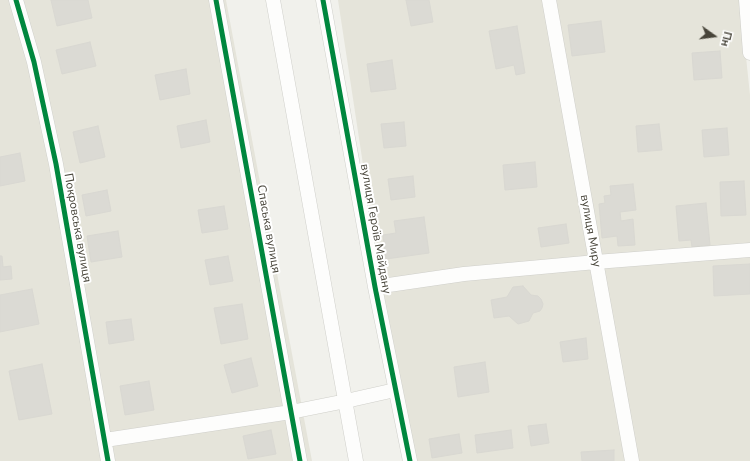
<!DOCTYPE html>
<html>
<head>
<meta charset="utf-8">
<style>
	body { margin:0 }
	#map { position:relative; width:750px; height:461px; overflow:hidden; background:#f1f1ec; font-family:"Nunito Sans",sans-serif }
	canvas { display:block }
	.north { position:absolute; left:694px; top:16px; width:40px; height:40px; -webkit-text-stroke:3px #fff; paint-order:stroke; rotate:104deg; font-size:11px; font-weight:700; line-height:16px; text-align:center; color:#474439 }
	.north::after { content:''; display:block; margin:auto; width:14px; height:18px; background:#474439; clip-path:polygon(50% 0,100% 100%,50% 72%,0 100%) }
</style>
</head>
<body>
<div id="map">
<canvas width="750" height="461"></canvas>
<div class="north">Пн</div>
</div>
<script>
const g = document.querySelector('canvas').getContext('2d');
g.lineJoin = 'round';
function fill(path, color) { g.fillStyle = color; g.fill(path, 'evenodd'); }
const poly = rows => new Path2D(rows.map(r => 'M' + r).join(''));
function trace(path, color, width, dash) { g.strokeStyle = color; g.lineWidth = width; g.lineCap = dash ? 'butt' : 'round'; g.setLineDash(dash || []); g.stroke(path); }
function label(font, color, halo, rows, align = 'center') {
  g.font = font + ' "Nunito Sans",sans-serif'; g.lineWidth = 4; g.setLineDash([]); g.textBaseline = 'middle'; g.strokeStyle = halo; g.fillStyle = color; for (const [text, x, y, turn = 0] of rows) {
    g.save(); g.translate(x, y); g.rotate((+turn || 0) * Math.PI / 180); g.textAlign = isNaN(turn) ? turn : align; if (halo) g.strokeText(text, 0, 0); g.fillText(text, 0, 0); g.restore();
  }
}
fill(poly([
	[0,0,226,0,312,461,0,461],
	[338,0,740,0,750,95,750,461,417,461,383,296]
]), '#e5e4da');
const building = poly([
	[51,0,88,0,92,18,57,26,51,0],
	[406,0,429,0,433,22,411,26,406,0],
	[601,21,605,52,572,56,568,25,601,21],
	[517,26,525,73,516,75,514,65,496,69,489,31,517,26],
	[90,42,96,66,62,74,56,50,90,42],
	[720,51,722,78,694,80,692,53,720,51],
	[392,60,396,89,371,92,367,64,392,60],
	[186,69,190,94,160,100,155,75,186,69],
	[206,120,210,142,181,148,177,126,206,120],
	[404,122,406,146,384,148,381,124,404,122],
	[659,124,662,150,638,152,636,126,659,124],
	[98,126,105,157,80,163,73,132,98,126],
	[727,128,729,155,704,157,702,130,727,128],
	[20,153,25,181,0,186,0,157,20,153],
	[535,162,537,187,505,190,503,165,535,162],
	[413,176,415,197,391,200,388,179,413,176],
	[744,181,746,215,721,216,720,182,744,181],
	[633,184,636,210,620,212,621,221,633,219,635,245,618,246,617,236,602,238,599,204,605,203,604,196,611,195,610,186,633,184],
	[107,190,111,211,86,216,82,195,107,190],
	[706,203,710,245,692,247,691,240,679,241,676,206,706,203],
	[224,206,228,229,202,233,198,210,224,206],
	[424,217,429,253,386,259,383,235,396,233,394,221,424,217],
	[566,224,569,243,541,247,538,228,566,224],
	[118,231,122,257,91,262,87,236,118,231],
	[0,256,2,256,3,267,11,266,12,279,0,280,0,256],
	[228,256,233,281,210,285,205,260,228,256],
	[750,264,750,294,714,296,713,266,750,264],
	[523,286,531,295,538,296,541,299,543,304,542,308,540,311,533,313,529,321,518,324,509,316,494,318,491,300,507,297,513,287,523,286],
	[32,289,39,324,0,332,0,295,32,289],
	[242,304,248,339,221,344,214,308,242,304],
	[131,319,134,340,109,344,106,322,131,319],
	[586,338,588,359,563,362,560,342,586,338],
	[251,358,258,386,232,393,224,365,251,358],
	[485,362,489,392,458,397,454,367,485,362],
	[42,364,52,414,19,420,9,371,42,364],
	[149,381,154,410,125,415,120,386,149,381],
	[546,424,549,443,531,446,528,426,546,424],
	[271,430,276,454,248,459,243,436,271,430],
	[511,430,513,448,477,453,475,435,511,430],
	[459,434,462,453,432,458,429,439,459,434],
	[614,450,614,461,582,461,581,452,614,450]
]);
fill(building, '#dbdad4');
trace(building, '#d9d8d2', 1);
const minor = poly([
	[16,0,34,62,56,164,108,461],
	[216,0,300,461],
	[273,0,356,461],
	[323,0,375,287,410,461],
	[549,0,632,461],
	[746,0,750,53],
	[375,287,464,274,596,262,750,250],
	[105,440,291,412,346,401,395,390]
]);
trace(minor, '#cfcfca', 15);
trace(minor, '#fdfdfc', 14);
trace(poly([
	[16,0,34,62,56,164,108,461],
	[216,0,300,461],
	[323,0,375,287,410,461]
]), '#00873e', 5);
label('12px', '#474439', '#fff', [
	["Покровська вулиця",77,228,80],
	["Спаська вулиця",268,229,80],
	["вулиця Героїв Майдану",375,229,80],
	["вулиця Миру",590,231,80]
]);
</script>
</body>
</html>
